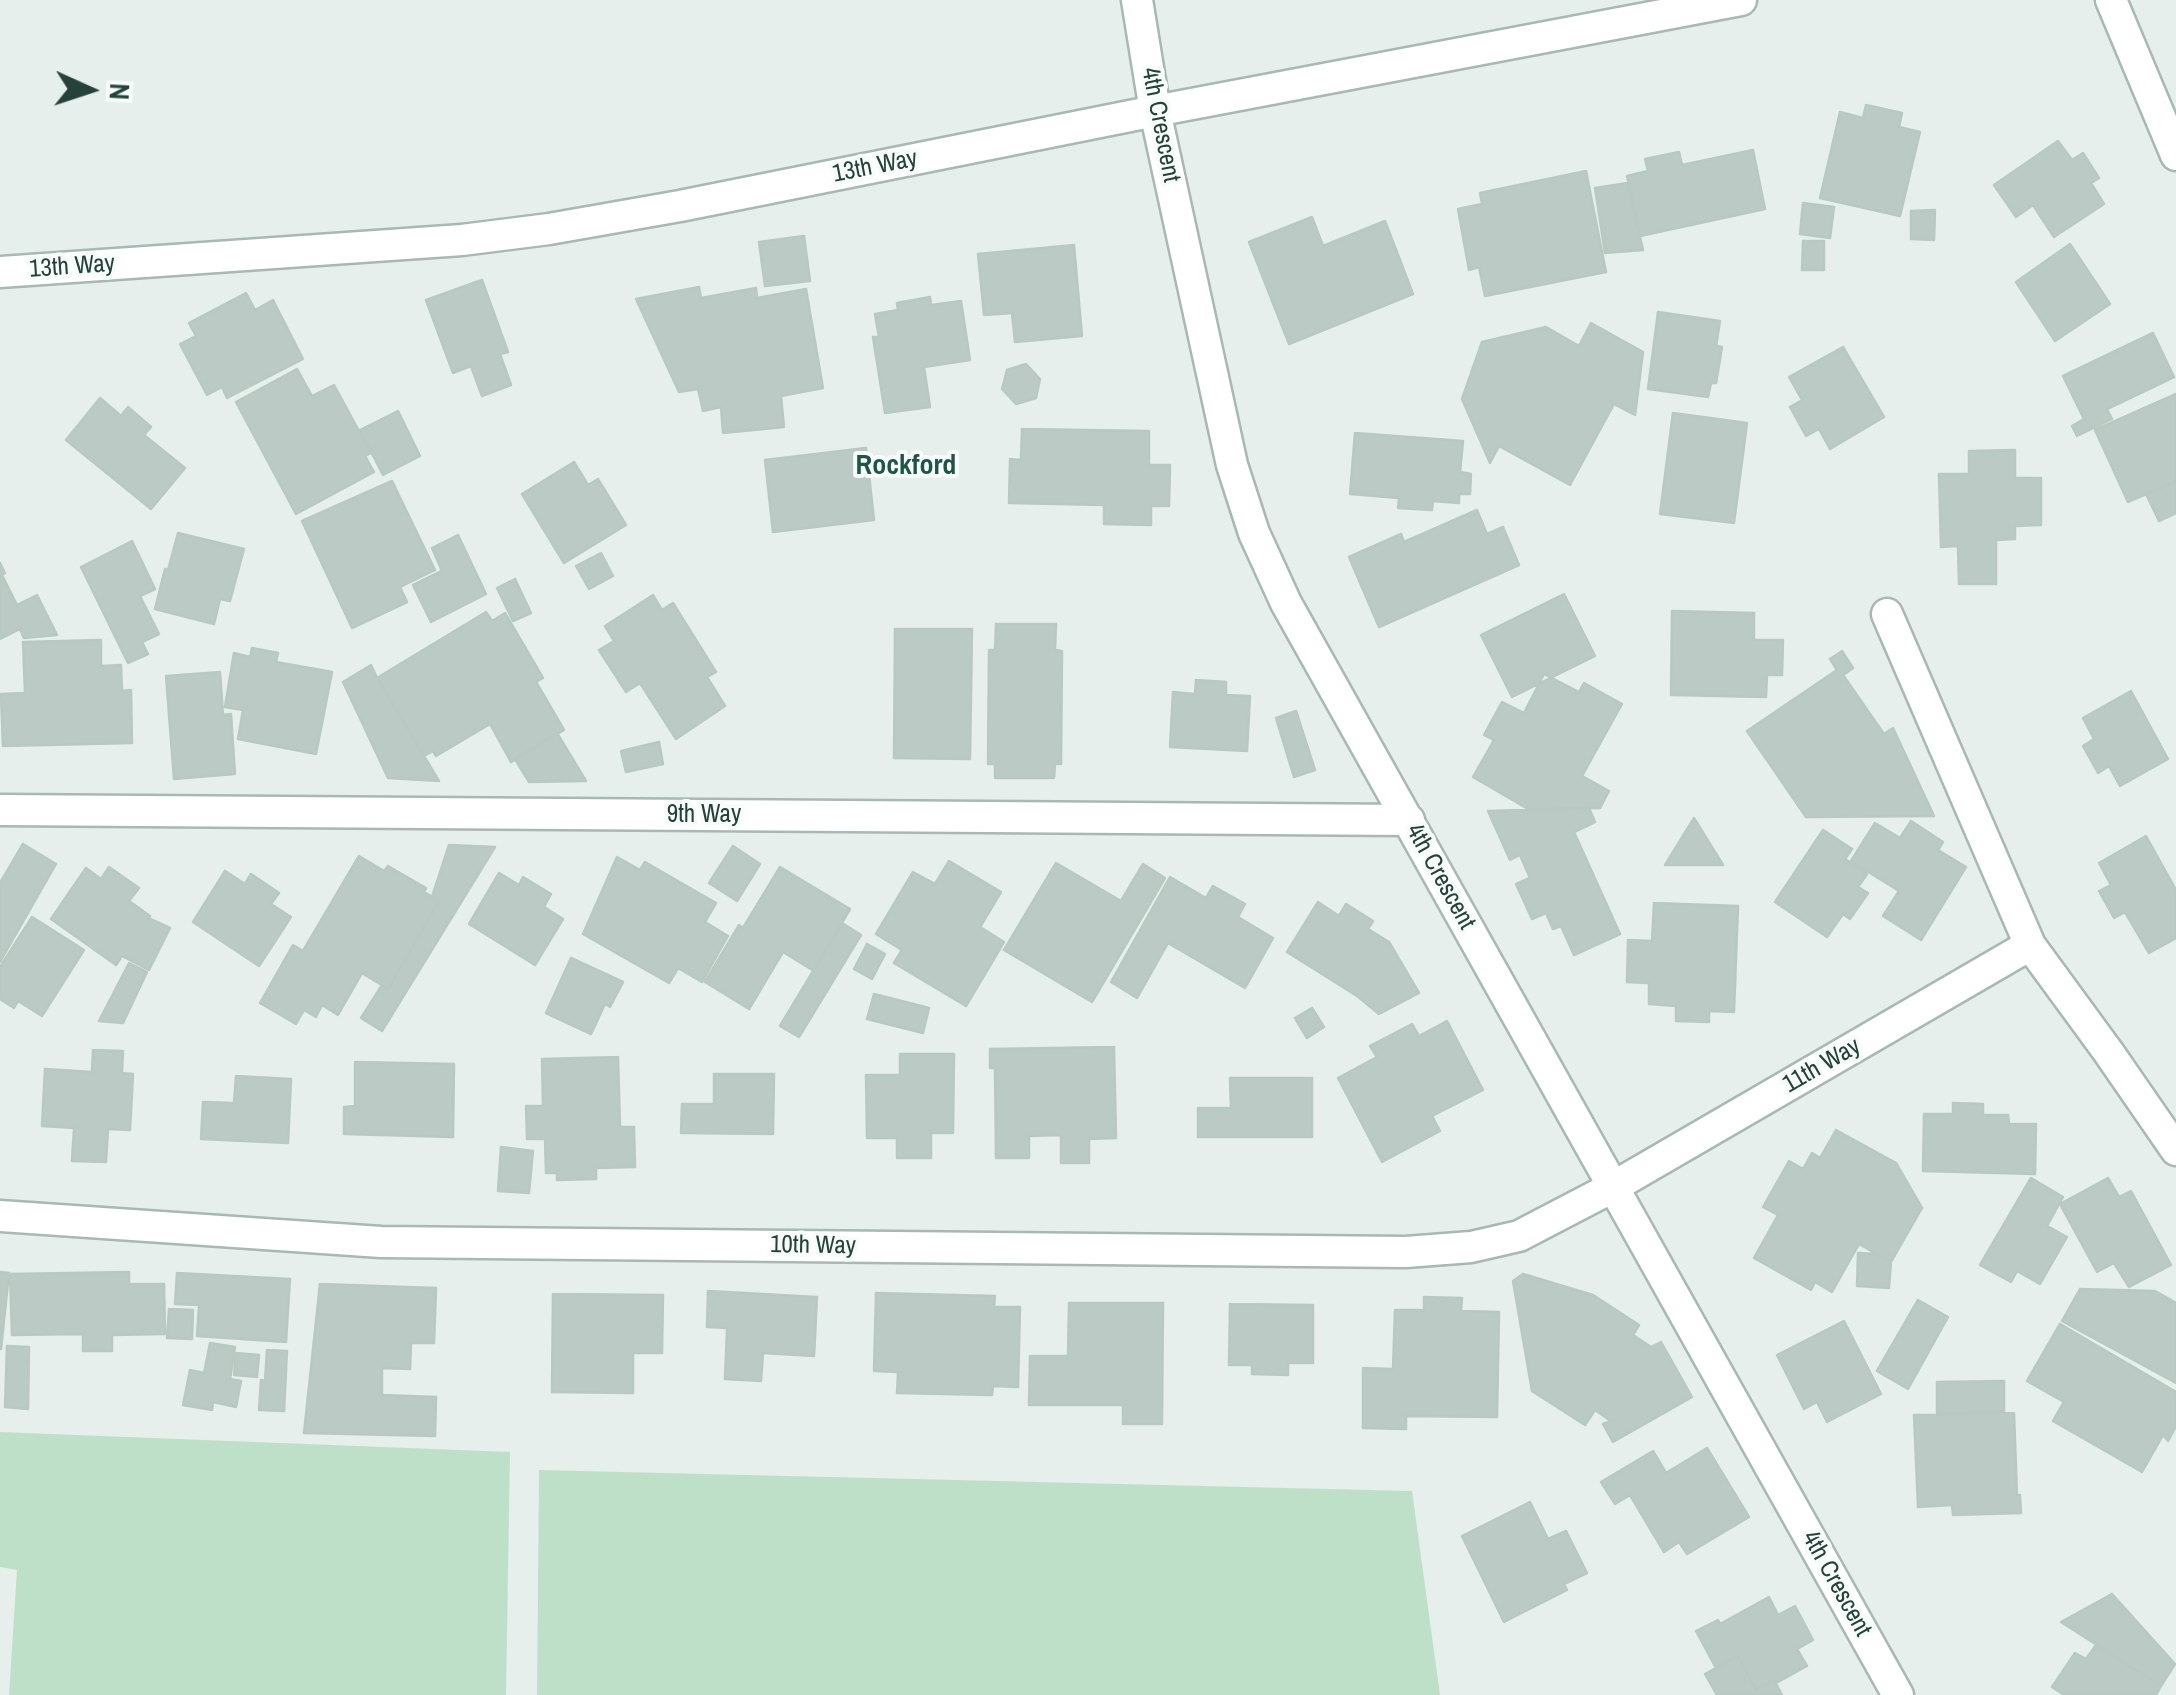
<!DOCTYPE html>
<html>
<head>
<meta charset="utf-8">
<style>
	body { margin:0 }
	#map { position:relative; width:2176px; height:1695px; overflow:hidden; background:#e6efeb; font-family:"Archivo Narrow",sans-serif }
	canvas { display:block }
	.north { position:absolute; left:40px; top:40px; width:100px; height:100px; -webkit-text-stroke:8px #f7fbf9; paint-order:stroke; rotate:93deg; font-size:28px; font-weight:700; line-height:40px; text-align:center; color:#24423a }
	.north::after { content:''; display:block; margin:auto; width:35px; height:45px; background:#24423a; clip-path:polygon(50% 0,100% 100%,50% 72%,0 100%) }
</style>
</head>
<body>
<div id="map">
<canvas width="2176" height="1695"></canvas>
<div class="north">N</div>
</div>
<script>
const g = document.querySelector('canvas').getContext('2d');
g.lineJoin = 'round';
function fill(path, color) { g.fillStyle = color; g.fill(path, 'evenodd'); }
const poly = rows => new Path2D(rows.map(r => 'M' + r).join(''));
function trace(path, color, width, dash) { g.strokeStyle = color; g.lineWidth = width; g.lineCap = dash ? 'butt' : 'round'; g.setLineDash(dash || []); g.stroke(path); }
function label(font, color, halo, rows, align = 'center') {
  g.font = font + ' "Archivo Narrow",sans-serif'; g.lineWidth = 8; g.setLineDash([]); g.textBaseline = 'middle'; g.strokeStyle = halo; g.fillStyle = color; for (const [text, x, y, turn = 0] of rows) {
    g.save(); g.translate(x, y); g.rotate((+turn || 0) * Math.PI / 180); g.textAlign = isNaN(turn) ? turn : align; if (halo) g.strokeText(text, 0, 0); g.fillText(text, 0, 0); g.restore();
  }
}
fill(poly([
	[0,1432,510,1452,506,1695,9,1695,17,1570,0,1567],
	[539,1470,1412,1491,1440,1695,537,1695]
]), '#bfe0c8');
const building = poly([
	[1866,105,1902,113,1899,127,1920,132,1900,216,1820,198,1840,112,1863,118,1866,105],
	[2058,141,2072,160,2083,153,2099,178,2091,183,2104,204,2054,237,2033,205,2016,217,1994,185,2058,141],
	[1753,150,1765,209,1640,236,1627,176,1648,171,1645,159,1679,152,1682,165,1753,150],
	[1586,171,1606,272,1485,296,1479,267,1469,270,1458,209,1482,204,1480,193,1586,171],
	[1628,183,1643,250,1605,253,1595,188,1628,183],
	[1803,203,1834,207,1830,238,1800,234,1803,203],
	[1935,210,1934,240,1911,239,1911,211,1935,210],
	[1312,217,1323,246,1385,221,1413,294,1289,344,1249,242,1312,217],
	[804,236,810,281,765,286,759,242,804,236],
	[1803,241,1824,241,1824,270,1802,270,1803,241],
	[2070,244,2110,304,2055,341,2016,282,2070,244],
	[1074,245,1082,336,1015,342,1012,313,984,315,978,254,1074,245],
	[482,280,508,352,500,354,511,385,482,396,471,366,453,373,426,300,482,280],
	[699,287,701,298,756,288,757,298,806,289,823,388,781,396,784,427,723,433,721,407,703,411,698,389,679,392,636,299,699,287],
	[246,293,255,310,273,300,303,359,227,398,222,387,207,395,180,344,196,336,189,323,246,293],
	[930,297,931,305,961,301,970,360,924,367,930,407,885,413,873,337,879,337,875,314,898,310,897,303,930,297],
	[1658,312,1720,321,1716,346,1722,347,1716,383,1711,383,1708,397,1648,389,1658,312],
	[1591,323,1643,352,1635,415,1614,404,1570,485,1499,446,1490,463,1462,399,1482,342,1546,327,1579,346,1591,323],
	[2153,333,2174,377,2107,409,2112,419,2077,436,2072,426,2084,419,2063,376,2153,333],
	[1843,347,1884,417,1830,449,1819,429,1806,436,1790,407,1802,400,1789,377,1843,347],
	[1026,364,1040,379,1036,398,1016,404,1002,389,1007,370,1026,364],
	[297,369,312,396,334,385,371,453,365,456,374,472,296,514,236,402,297,369],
	[2176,394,2176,481,2128,502,2095,430,2176,394],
	[100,398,121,416,128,407,151,427,144,435,185,468,151,509,66,440,100,398],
	[398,411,420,456,383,475,360,430,398,411],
	[1673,413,1747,423,1734,523,1660,514,1673,413],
	[1022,429,1149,431,1149,465,1170,465,1169,506,1151,506,1151,525,1104,524,1104,505,1009,503,1010,459,1021,460,1022,429],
	[1355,433,1463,441,1460,472,1471,474,1470,494,1459,494,1459,503,1433,501,1432,510,1398,508,1399,498,1350,494,1355,433],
	[866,448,874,520,773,532,765,460,866,448],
	[2015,450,2015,478,2041,478,2041,525,2015,526,2015,539,1996,540,1996,584,1959,584,1958,546,1941,547,1939,474,1969,474,1969,451,2015,450],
	[574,462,588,485,598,479,626,525,564,563,522,494,574,462],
	[392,481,435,570,400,587,407,602,352,628,302,521,392,481],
	[2176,481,2176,513,2159,521,2146,494,2176,481],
	[1477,510,1487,534,1503,527,1519,565,1379,627,1349,557,1401,534,1404,542,1477,510],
	[178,533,244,549,230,601,220,599,214,624,155,609,165,569,168,570,178,533],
	[458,535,486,594,431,622,413,585,442,571,432,548,458,535],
	[132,541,155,589,140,596,159,634,142,642,148,654,128,663,81,567,132,541],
	[601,553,613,576,589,589,576,566,601,553],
	[0,563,5,573,2,575,17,605,37,595,57,635,24,638,20,629,0,639,0,563],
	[515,579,531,613,513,621,497,588,515,579],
	[1564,594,1595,656,1512,697,1481,635,1564,594],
	[653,595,662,610,673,603,716,672,707,677,725,706,676,739,640,683,626,692,599,650,614,641,605,626,653,595],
	[1672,611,1754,613,1754,640,1783,640,1782,675,1767,675,1766,697,1671,695,1672,611],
	[486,612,492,621,505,613,543,678,536,682,564,730,511,762,490,724,436,756,433,751,424,756,377,678,486,612],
	[996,624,1056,624,1055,650,1062,651,1061,764,1055,764,1054,778,995,778,995,764,988,764,989,650,995,650,996,624],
	[895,629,972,629,970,759,894,758,895,629],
	[101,640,101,666,121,665,122,691,131,690,132,743,3,746,1,694,25,693,23,642,101,640],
	[252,648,278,653,276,662,332,672,316,754,238,739,243,710,225,707,234,653,250,657,252,648],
	[1842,651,1853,668,1843,675,1884,734,1893,728,1934,816,1806,817,1747,731,1837,670,1830,659,1842,651],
	[371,665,377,678,439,781,388,778,343,682,371,665],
	[220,672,223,715,231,714,235,774,174,779,166,676,220,672],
	[1544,674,1579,692,1584,683,1622,704,1582,776,1609,791,1600,808,1528,809,1473,777,1494,740,1484,735,1502,702,1524,713,1544,674],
	[1196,680,1226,682,1226,695,1250,696,1247,751,1170,747,1173,692,1195,694,1196,680],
	[2131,691,2168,759,2120,786,2109,766,2098,773,2083,746,2094,739,2083,718,2131,691],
	[1296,711,1315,770,1294,777,1276,718,1296,711],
	[557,733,586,781,529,782,515,759,557,733],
	[659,742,663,764,626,772,621,751,659,742],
	[1589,808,1595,822,1574,832,1620,934,1574,955,1561,926,1553,929,1546,913,1532,919,1516,884,1530,878,1520,855,1510,860,1488,811,1589,808],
	[1694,818,1723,865,1665,865,1694,818],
	[1911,821,1943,842,1938,850,1966,867,1921,940,1883,916,1899,891,1851,861,1875,823,1900,838,1911,821],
	[1823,830,1852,849,1845,859,1867,874,1858,887,1868,893,1850,919,1843,914,1827,937,1775,902,1823,830],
	[2146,836,2176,890,2176,938,2149,953,2125,912,2114,918,2099,891,2111,885,2099,863,2146,836],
	[23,844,56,864,0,962,0,883,23,844],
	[449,845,495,847,382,1031,361,1018,382,985,388,989,439,901,432,897,449,845],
	[733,846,760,864,737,901,709,883,733,846],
	[359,856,384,871,388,866,426,888,424,892,439,901,388,989,362,973,338,1015,322,1005,316,1017,304,1010,296,1024,260,1003,293,945,303,951,359,856],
	[617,857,640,870,645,862,716,903,705,922,728,936,702,982,678,968,669,983,583,934,617,857],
	[949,861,1001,892,980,927,1004,942,966,1006,894,963,902,950,876,934,913,872,935,884,949,861],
	[1056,863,1121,901,1143,864,1165,878,1092,1002,1004,950,1056,863],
	[109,867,139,888,129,901,150,916,148,918,170,928,149,970,122,956,116,965,51,919,86,868,101,879,109,867],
	[780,867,850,909,814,971,783,952,749,1009,705,982,739,925,743,928,780,867],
	[225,871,245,884,251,874,279,893,271,904,291,917,259,966,193,922,225,871],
	[499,873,519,885,523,877,551,894,544,907,563,919,535,965,469,924,499,873],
	[1170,877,1206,898,1213,886,1245,904,1238,917,1273,938,1245,988,1168,943,1137,998,1111,982,1170,877],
	[1318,902,1339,916,1346,904,1373,921,1368,929,1389,942,1419,993,1379,1014,1357,996,1287,952,1318,902],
	[1654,903,1738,906,1734,1012,1709,1011,1709,1022,1676,1021,1676,1006,1649,1004,1649,983,1627,982,1628,940,1652,941,1654,903],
	[32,917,84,950,42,1016,18,1001,14,1008,0,999,0,967,32,917],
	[842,923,861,935,799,1037,780,1026,842,923],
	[867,944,885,954,872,979,854,969,867,944],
	[571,958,623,982,610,1007,605,1004,591,1034,546,1013,571,958],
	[129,963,147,972,123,1023,99,1021,129,963],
	[874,994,929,1008,923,1033,867,1019,874,994],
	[1312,1008,1324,1027,1307,1038,1295,1018,1312,1008],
	[1447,1021,1483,1090,1432,1116,1440,1131,1382,1162,1338,1078,1377,1057,1370,1046,1412,1024,1419,1036,1447,1021],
	[1114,1047,1116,1138,1089,1139,1089,1163,1061,1163,1061,1135,1029,1136,1029,1158,996,1158,995,1068,990,1068,990,1049,1114,1047],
	[93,1050,123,1051,122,1073,133,1074,130,1130,108,1129,106,1162,72,1161,74,1128,42,1126,45,1069,92,1072,93,1050],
	[900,1054,954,1054,953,1133,931,1133,931,1158,897,1158,897,1138,867,1138,866,1075,900,1075,900,1054],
	[618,1057,620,1127,634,1127,635,1167,596,1168,596,1179,557,1180,557,1173,546,1173,545,1139,527,1139,526,1106,543,1106,542,1059,618,1057],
	[355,1062,454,1064,453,1137,344,1134,344,1107,355,1106,355,1062],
	[714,1074,774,1074,773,1134,681,1133,682,1104,714,1104,714,1074],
	[236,1076,291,1079,288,1143,201,1139,203,1102,234,1103,236,1076],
	[1230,1078,1312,1078,1312,1137,1198,1137,1198,1108,1231,1108,1230,1078],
	[1953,1103,1983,1104,1983,1115,2008,1115,2009,1124,2036,1124,2035,1174,1923,1171,1924,1114,1953,1114,1953,1103],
	[1836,1130,1896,1163,1922,1208,1891,1262,1859,1244,1832,1292,1815,1282,1811,1290,1754,1258,1778,1215,1763,1207,1789,1161,1803,1169,1812,1153,1820,1158,1836,1130],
	[501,1147,533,1151,529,1193,498,1191,501,1147],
	[2031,1178,2063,1197,2047,1226,2067,1237,2040,1284,2017,1271,2011,1282,1980,1265,2031,1178],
	[2108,1178,2119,1197,2131,1191,2171,1265,2129,1287,2114,1263,2097,1272,2060,1204,2108,1178],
	[1858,1253,1875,1254,1891,1261,1889,1288,1857,1286,1858,1253],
	[0,1272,9,1273,1,1349,0,1349,0,1272],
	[129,1272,129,1284,164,1284,165,1334,112,1335,112,1351,83,1351,83,1334,12,1335,10,1274,129,1272],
	[177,1273,290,1279,286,1342,197,1336,199,1305,175,1304,177,1273],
	[1523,1274,1593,1295,1639,1325,1633,1335,1651,1347,1661,1342,1692,1397,1613,1442,1603,1424,1611,1421,1595,1410,1585,1425,1532,1391,1513,1281,1523,1274],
	[320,1284,436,1288,434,1343,411,1343,410,1369,382,1368,382,1395,436,1397,435,1436,304,1433,320,1284],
	[2080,1289,2155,1291,2176,1303,2176,1383,2062,1321,2080,1289],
	[708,1291,817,1297,814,1356,763,1353,761,1381,725,1379,727,1328,707,1327,708,1291],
	[876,1293,995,1296,994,1307,1020,1307,1018,1387,993,1386,992,1395,897,1393,898,1372,874,1371,876,1293],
	[553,1294,663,1295,662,1353,633,1353,633,1393,552,1392,553,1294],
	[1424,1297,1462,1298,1461,1311,1499,1312,1497,1417,1406,1416,1406,1429,1363,1428,1363,1368,1393,1369,1395,1310,1424,1310,1424,1297],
	[1918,1300,1948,1317,1908,1389,1877,1371,1918,1300],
	[1069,1303,1163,1303,1162,1424,1123,1424,1123,1405,1029,1405,1030,1356,1068,1356,1069,1303],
	[1230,1304,1313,1305,1313,1363,1288,1363,1288,1375,1252,1374,1252,1365,1229,1365,1230,1304],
	[169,1309,193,1310,192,1339,167,1338,169,1309],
	[1844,1321,1881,1394,1827,1422,1817,1402,1804,1409,1777,1355,1844,1321],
	[2060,1324,2176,1392,2176,1426,2168,1441,2163,1435,2142,1472,2053,1421,2064,1402,2027,1381,2060,1324],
	[210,1343,235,1347,230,1379,241,1381,236,1407,213,1402,212,1410,183,1405,190,1370,204,1373,210,1343],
	[7,1346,29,1347,28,1409,5,1407,7,1346],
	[267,1350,287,1351,284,1411,259,1410,261,1380,265,1381,267,1350],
	[236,1353,259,1355,257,1377,234,1375,236,1353],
	[2004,1381,2004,1411,1937,1413,1937,1382,2004,1381],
	[2014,1413,2017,1495,2020,1495,2021,1513,1953,1515,1952,1505,1918,1507,1914,1415,2014,1413],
	[1707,1448,1749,1517,1687,1554,1679,1542,1664,1552,1630,1495,1615,1504,1601,1482,1653,1451,1666,1473,1707,1448],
	[1530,1502,1548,1539,1566,1531,1587,1573,1564,1584,1567,1590,1504,1622,1462,1536,1530,1502],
	[2112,1594,2175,1664,2161,1686,2061,1622,2112,1594],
	[1769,1597,1778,1615,1795,1606,1813,1640,1797,1649,1807,1666,1776,1683,1774,1680,1756,1690,1738,1656,1716,1668,1696,1631,1718,1620,1720,1624,1769,1597],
	[2096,1645,2161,1686,2156,1695,2064,1695,2052,1687,2075,1653,2086,1659,2096,1645],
	[1738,1656,1756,1690,1774,1680,1782,1695,1717,1695,1705,1674,1738,1656]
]);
fill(building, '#bbcac4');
trace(building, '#b8c9c2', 2.5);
const street = poly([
	[1137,0,1155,111,1232,465,1254,533,1286,603,1898,1695],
	[2111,0,2176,155],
	[0,272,462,240,549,229,680,206,1155,111,1741,0],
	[1887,614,2030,945,2109,1053,2176,1150],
	[0,810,1409,820],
	[0,1216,381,1242,1406,1252,1471,1247,1519,1236,1613,1187,2030,945]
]);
trace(street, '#a8b8b2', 35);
trace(street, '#fff', 30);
label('25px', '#24423a', '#f7fbf9', [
	["4th Crescent",1160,125,79],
	["13th Way",875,167,-11],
	["13th Way",72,267,-4],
	["9th Way",704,815],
	["4th Crescent",1440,877,61],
	["11th Way",1822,1066,-30],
	["10th Way",813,1246,1],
	["4th Crescent",1836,1584,61]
]);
label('bold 28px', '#1f5548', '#f7fbf9', [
	["Rockford",906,466]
]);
</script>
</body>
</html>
